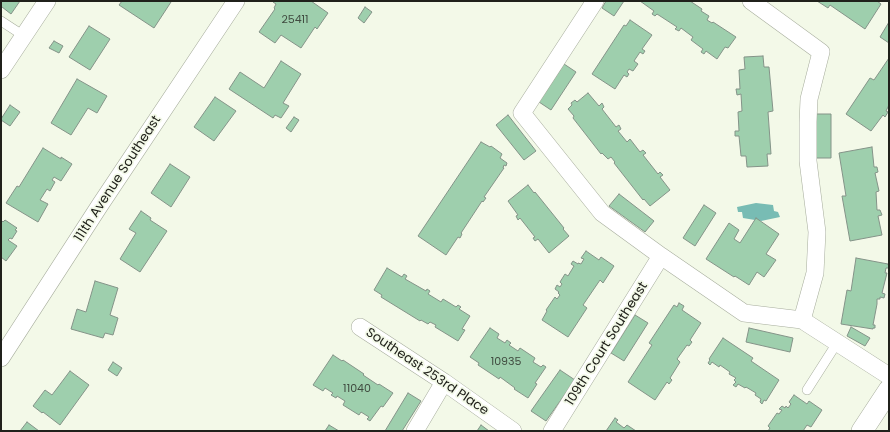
<!DOCTYPE html>
<html>
<head>
<meta charset="utf-8">
<style>
	body { margin:0 }
	#map { position:relative; width:890px; height:432px; overflow:hidden; background:#f3f9e8; font-family:Poppins,sans-serif }
	canvas { display:block }
	.frame { position:absolute; inset:0; border:2px solid #20211b; pointer-events:none }
</style>
</head>
<body>
<div id="map">
<canvas width="890" height="432"></canvas>
<div class="frame"></div>
</div>
<script>
const g = document.querySelector('canvas').getContext('2d');
g.lineJoin = 'round';
function fill(path, color) { g.fillStyle = color; g.fill(path, 'evenodd'); }
const poly = rows => new Path2D(rows.map(r => 'M' + r).join(''));
function trace(path, color, width, dash) { g.strokeStyle = color; g.lineWidth = width; g.lineCap = dash ? 'butt' : 'round'; g.setLineDash(dash || []); g.stroke(path); }
function label(font, color, halo, rows, align = 'center') {
  g.font = font + ' Poppins,sans-serif'; g.lineWidth = 3.5; g.setLineDash([]); g.textBaseline = 'middle'; g.strokeStyle = halo; g.fillStyle = color; for (const [text, x, y, turn = 0] of rows) {
    g.save(); g.translate(x, y); g.rotate((+turn || 0) * Math.PI / 180); g.textAlign = isNaN(turn) ? turn : align; if (halo) g.strokeText(text, 0, 0); g.fillText(text, 0, 0); g.restore();
  }
}
fill(poly([
	[756,203,773,205,774,211,778,212,780,217,761,221,743,218,742,212,738,212,737,207]
]), '#78bcb4');
const building = poly([
	[1,1,20,1,11,14,2,7,1,8,1,1],
	[122,1,169,1,171,2,154,28,119,5,122,1],
	[274,1,311,1,328,13,317,29,315,27,301,48,281,35,275,43,259,32,275,9,274,8,276,4,273,2,274,1],
	[606,1,624,1,614,16,602,8,606,1],
	[640,1,690,1,702,9,701,11,709,16,707,20,712,23,713,22,736,37,728,48,725,47,717,59,706,51,704,54,701,52,703,49,691,40,693,37,681,28,679,31,675,29,677,27,657,14,655,16,652,14,654,11,640,1],
	[817,1,877,1,881,4,865,29,830,5,828,8,817,1],
	[365,7,372,12,364,23,358,18,365,7],
	[630,20,652,35,642,49,645,51,643,54,640,52,634,61,638,64,633,71,629,69,627,72,629,74,627,77,624,75,615,89,592,74,624,25,626,26,630,20],
	[889,22,889,43,880,37,889,22],
	[89,26,110,39,90,70,69,57,89,26],
	[54,41,63,46,59,53,49,48,54,41],
	[763,56,764,67,769,67,773,111,768,112,771,154,767,154,768,166,747,167,746,156,741,156,739,136,735,136,735,131,739,131,738,112,742,111,741,94,737,95,736,89,740,89,739,70,745,69,744,57,763,56],
	[889,58,889,105,886,111,888,112,885,117,883,115,871,131,846,114,870,78,874,80,889,58],
	[281,61,301,74,283,103,289,106,281,118,275,115,273,118,229,89,240,72,264,88,281,61],
	[564,64,576,72,551,110,539,102,564,64],
	[77,79,107,96,97,113,88,108,71,135,51,123,77,79],
	[588,93,599,106,602,103,604,107,602,109,616,127,619,125,621,129,618,131,627,142,630,139,640,152,643,150,646,153,643,155,658,174,660,172,663,175,660,177,670,190,650,206,644,199,643,200,614,163,615,162,611,157,608,159,602,153,601,154,573,118,574,116,568,109,572,105,571,103,575,100,577,102,588,93],
	[215,97,236,111,214,141,194,127,215,97],
	[10,105,20,112,10,126,1,120,1,119,10,105],
	[816,114,831,114,831,158,816,158,816,114],
	[508,115,536,151,524,160,496,125,508,115],
	[294,117,299,120,291,132,286,128,294,117],
	[481,142,490,147,491,146,502,154,500,158,507,163,506,166,504,165,503,168,504,168,484,197,486,198,483,202,482,201,461,233,462,234,460,238,458,237,446,255,418,236,481,142],
	[872,147,874,167,877,167,878,172,875,173,879,191,876,192,877,210,880,210,882,215,878,216,882,235,850,241,842,196,846,196,839,153,872,147],
	[43,148,61,159,61,157,72,164,61,181,54,177,52,180,55,182,50,191,47,189,40,200,48,204,38,222,6,203,17,186,19,187,43,148],
	[170,164,190,177,171,207,151,193,170,164],
	[528,185,534,193,535,192,564,228,563,229,569,236,549,253,538,239,535,241,533,238,535,237,520,218,518,220,516,216,518,215,508,201,528,185],
	[619,194,654,221,645,232,609,206,619,194],
	[704,205,716,213,695,246,683,238,704,205],
	[141,211,151,218,150,220,167,231,140,272,120,259,136,233,129,229,141,211],
	[756,218,779,234,766,254,776,260,764,277,757,272,749,285,735,276,734,277,706,259,729,223,739,230,734,239,740,243,756,218],
	[1,220,3,222,5,220,17,228,15,230,17,231,12,239,10,238,8,240,17,246,6,261,1,257,1,220],
	[586,251,599,260,601,257,614,266,603,283,600,280,583,305,587,308,568,337,542,320,547,311,546,310,555,297,557,299,560,295,558,293,559,292,555,289,557,285,560,287,562,284,560,282,565,274,568,276,574,266,571,264,573,261,578,264,578,263,581,264,584,259,581,258,586,251],
	[856,258,888,264,888,265,889,265,889,268,886,268,885,273,887,273,882,293,885,294,884,298,880,297,880,299,877,299,877,304,873,325,875,325,875,328,873,328,873,329,841,324,847,290,851,291,856,258],
	[387,268,402,277,404,274,407,276,405,279,426,291,427,289,430,291,428,294,441,302,443,299,456,307,458,305,461,307,459,309,470,316,462,329,465,330,458,341,435,327,436,325,430,322,428,324,421,320,420,321,381,297,382,295,374,290,387,268],
	[95,281,118,288,110,315,118,318,113,335,105,333,103,338,71,329,77,309,86,312,95,281],
	[679,303,684,306,682,310,701,323,690,340,692,342,689,346,687,345,677,359,680,362,670,378,672,380,669,384,667,382,655,400,628,382,652,345,649,343,674,305,677,307,679,303],
	[635,315,648,323,624,361,611,353,635,315],
	[851,327,870,338,865,346,847,336,851,327],
	[490,328,499,334,497,338,505,343,507,340,511,343,509,345,518,351,520,348,535,358,533,362,541,367,543,365,546,367,535,383,537,384,528,398,514,389,515,388,500,377,499,379,478,365,479,363,470,357,490,328],
	[749,328,793,338,790,352,746,342,749,328],
	[723,338,753,358,751,361,779,380,766,401,764,400,762,404,760,402,761,399,755,395,756,393,746,387,745,388,738,384,736,387,733,385,736,382,734,380,736,378,729,374,730,372,720,365,719,367,712,362,710,365,708,363,710,360,709,359,723,338],
	[333,355,342,361,343,360,364,374,363,375,378,385,379,384,393,393,383,407,381,406,370,421,367,419,369,417,361,412,359,415,343,405,345,401,337,396,336,398,331,395,333,393,325,388,323,391,313,385,333,355],
	[113,362,122,368,117,376,108,370,113,362],
	[560,370,575,380,546,421,531,411,560,370],
	[70,371,89,385,60,425,43,412,42,413,33,406,45,390,52,395,70,371],
	[408,393,421,401,402,431,385,431,408,393],
	[794,395,807,404,809,401,822,410,811,427,807,425,803,431,768,431,770,428,768,426,777,413,779,414,782,410,779,409,782,406,785,408,786,406,788,408,791,404,789,402,794,395],
	[615,418,618,420,616,422,624,428,627,425,636,431,606,431,615,418],
	[27,422,39,431,20,431,27,422],
	[329,425,339,431,325,431,329,425],
	[481,425,489,431,477,431,481,425]
]);
fill(building, '#9ecfad');
trace(building, '#849388', 1);
const service = poly([
	[1,21,24,36],
	[807,390,837,343]
]);
const minor = poly([
	[595,1,522,113,602,213,661,256,744,313,802,320,889,376],
	[751,1,821,52,809,99,808,122,808,161,817,232,815,273,802,320],
	[1,70,47,1],
	[360,327,444,382,513,431],
	[1,358,100,205,236,1],
	[415,431,444,382],
	[552,431,661,256]
]);
const tertiary = poly([
	[862,431,889,390]
]);
trace(service, '#a7ad9d', 10);
trace(minor, '#a7ad9d', 18);
trace(tertiary, '#a7ad9d', 22);
trace(service, '#fff', 9);
trace(minor, '#fff', 17);
trace(tertiary, '#fff', 21);
label('11px', '#404c40', null, [
	["25411",295,20],
	["10935",506,362],
	["11040",357,389]
]);
label('13px', '#20211b', '#f3f9e8', [
	["111th Avenue Southeast",118,179,-57],
	["109th Court Southeast",607,344,-58],
	["Southeast 253rd Place",427,372,34]
]);
</script>
</body>
</html>
